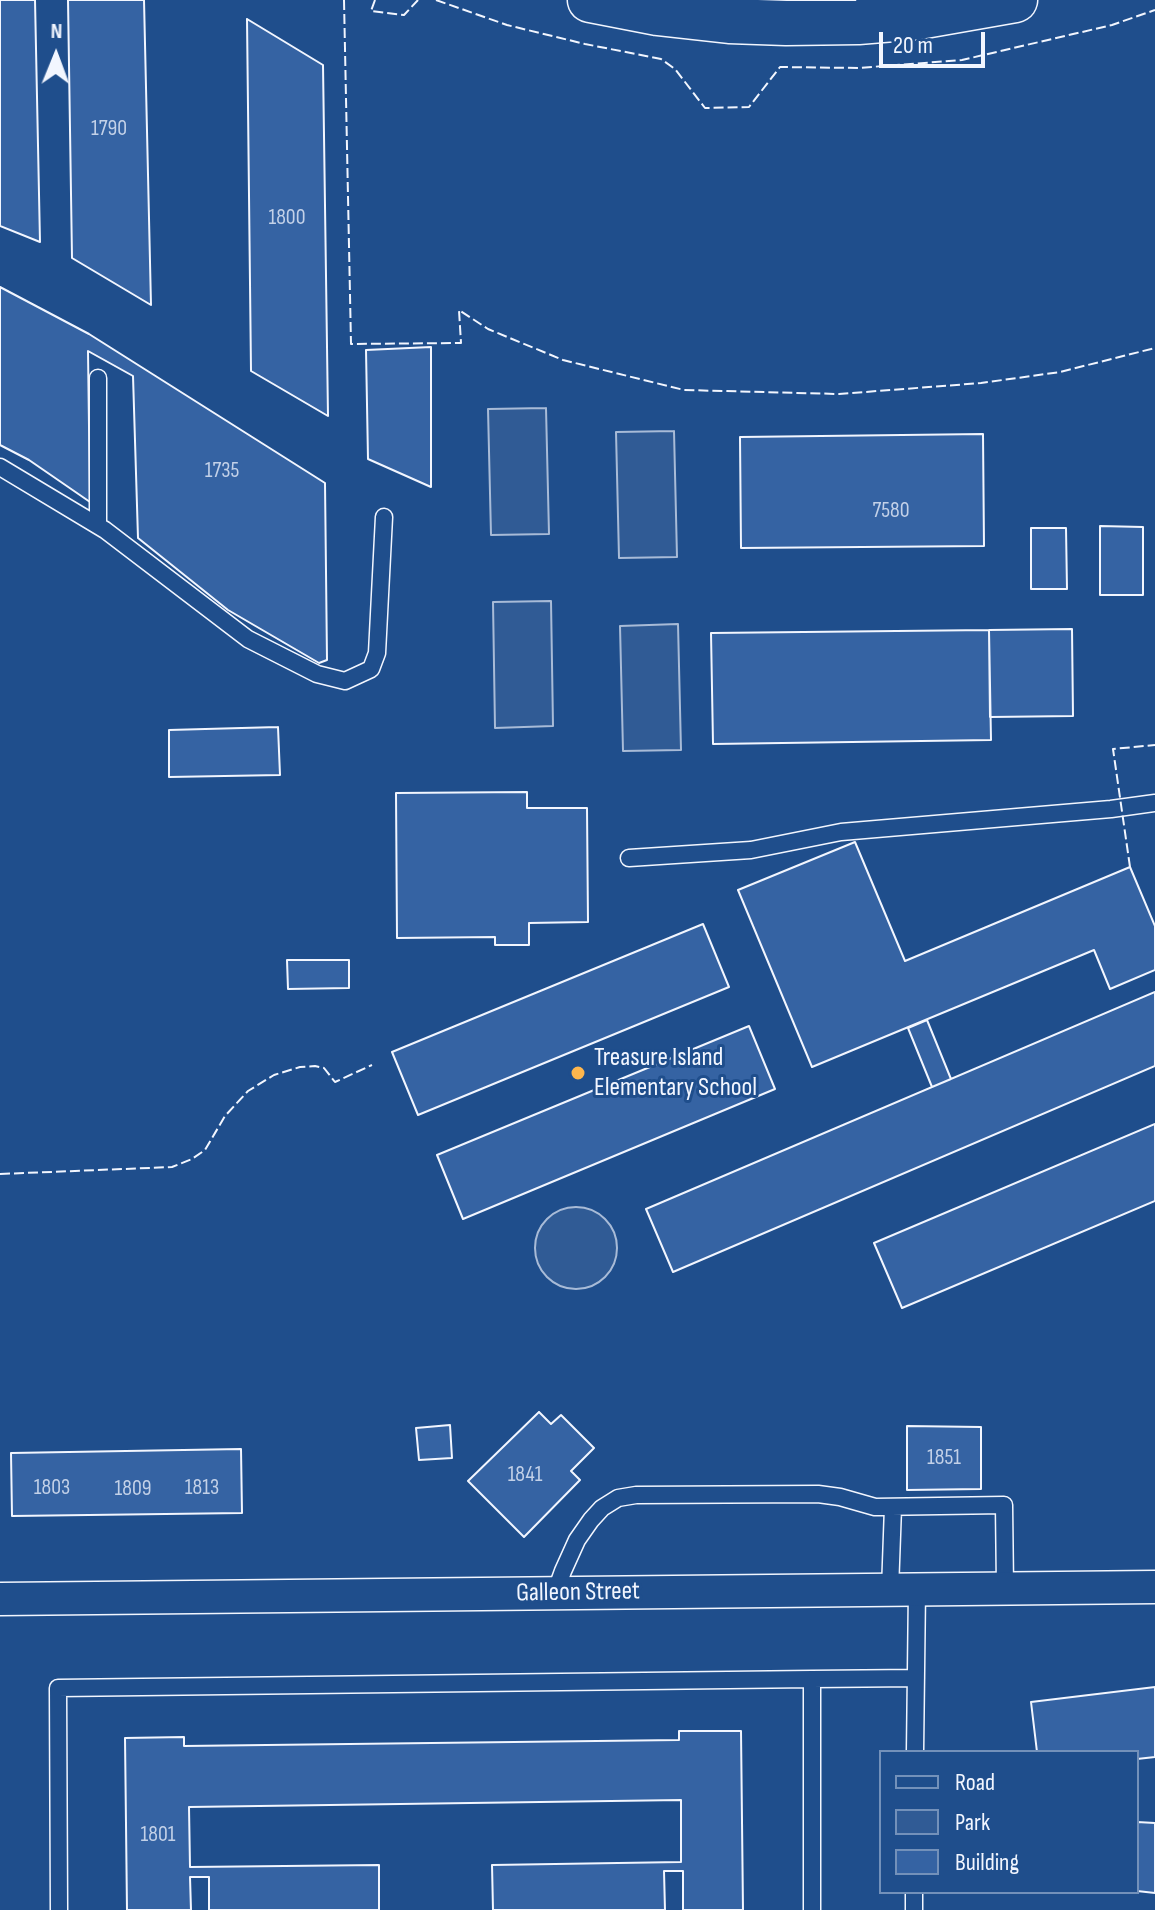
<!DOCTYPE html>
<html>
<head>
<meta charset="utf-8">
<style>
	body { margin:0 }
	#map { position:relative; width:1155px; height:1910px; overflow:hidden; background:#1f4e8c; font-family:"Sofia Sans Condensed",sans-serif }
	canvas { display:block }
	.legend { position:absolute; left:879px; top:1750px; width:260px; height:144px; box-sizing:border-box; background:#1f4e8c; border:2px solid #7391ba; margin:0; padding:10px 14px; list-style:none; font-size:24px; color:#f2f6ff }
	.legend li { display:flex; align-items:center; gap:16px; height:40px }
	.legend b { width:40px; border:2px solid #7391ba }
	.north { position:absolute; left:16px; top:16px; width:80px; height:80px; -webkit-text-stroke:6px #1f4e8c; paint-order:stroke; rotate:1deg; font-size:22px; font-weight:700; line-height:32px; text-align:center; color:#f2f6ff }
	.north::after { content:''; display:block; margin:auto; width:28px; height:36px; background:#f2f6ff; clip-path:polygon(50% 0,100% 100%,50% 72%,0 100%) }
	.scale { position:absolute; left:879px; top:32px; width:106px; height:36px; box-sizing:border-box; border:4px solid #f2f6ff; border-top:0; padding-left:10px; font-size:24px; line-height:28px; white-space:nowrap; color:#f2f6ff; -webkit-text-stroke:6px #1f4e8c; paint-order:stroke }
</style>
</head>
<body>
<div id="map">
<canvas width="1155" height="1910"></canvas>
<ul class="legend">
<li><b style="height:10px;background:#1f4e8c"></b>Road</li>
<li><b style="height:22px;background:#305b95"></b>Park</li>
<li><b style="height:22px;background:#3563a3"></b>Building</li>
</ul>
<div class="north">N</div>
<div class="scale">20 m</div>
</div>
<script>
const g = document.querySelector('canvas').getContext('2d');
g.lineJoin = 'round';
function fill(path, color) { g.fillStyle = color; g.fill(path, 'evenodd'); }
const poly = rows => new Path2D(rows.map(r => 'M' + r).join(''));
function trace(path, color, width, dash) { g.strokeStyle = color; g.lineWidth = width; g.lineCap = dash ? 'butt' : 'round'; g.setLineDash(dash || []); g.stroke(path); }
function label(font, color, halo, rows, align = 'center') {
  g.font = font + ' "Sofia Sans Condensed",sans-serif'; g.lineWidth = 6; g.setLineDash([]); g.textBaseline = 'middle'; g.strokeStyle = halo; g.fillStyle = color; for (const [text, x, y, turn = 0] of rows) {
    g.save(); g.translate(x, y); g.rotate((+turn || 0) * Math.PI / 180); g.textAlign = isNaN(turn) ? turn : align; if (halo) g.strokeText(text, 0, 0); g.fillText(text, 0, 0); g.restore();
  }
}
const green = poly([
	[546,408,549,534,491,535,488,409,546,408],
	[674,431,677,557,619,558,616,432,674,431],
	[551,601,553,726,495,728,493,602,551,601],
	[678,624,681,750,623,751,620,626,678,624],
	'535 1248a41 41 0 1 1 82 0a41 41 0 1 1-82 0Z'
]);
fill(green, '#305b95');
trace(green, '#a8bbd7', 2);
const building = poly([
	[0,0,35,0,40,242,0,226,0,0],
	[68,0,144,0,151,305,72,258,68,0],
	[247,19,323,65,328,416,251,371,247,19],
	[0,287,89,334,325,483,327,660,319,663,228,610,138,538,133,376,88,351,90,502,29,460,0,445,0,287],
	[431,347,431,487,368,459,366,350,431,347],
	[983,434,984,546,741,548,740,437,983,434],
	[1100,526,1143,527,1143,595,1100,595,1100,526],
	[1031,528,1066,528,1067,589,1031,589,1031,528],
	[1072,629,1073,716,990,717,989,630,1072,629],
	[989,630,991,740,713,744,711,633,989,630],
	[278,727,280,775,169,777,169,730,278,727],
	[527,792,527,808,587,808,588,922,529,923,529,945,495,945,495,937,397,938,396,793,527,792],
	[855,842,905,961,1130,867,1155,926,1155,970,1110,989,1094,950,812,1067,738,890,855,842],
	[703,924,729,987,418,1115,392,1052,703,924],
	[287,960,349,960,349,988,288,989,287,960],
	[1155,992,1155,1066,673,1272,646,1209,1155,992],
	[927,1020,951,1079,932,1087,908,1028,927,1020],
	[749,1026,775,1089,463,1219,437,1155,749,1026],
	[1155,1124,1155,1201,902,1308,874,1243,1155,1124],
	[539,1412,551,1424,561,1415,594,1448,571,1471,580,1480,524,1537,468,1481,539,1412],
	[450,1425,452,1458,419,1460,416,1428,450,1425],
	[907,1426,981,1427,981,1489,907,1490,907,1426],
	[241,1449,242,1513,12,1516,11,1453,241,1449],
	[1155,1687,1155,1757,1137,1759,1137,1752,1037,1752,1031,1702,1155,1687],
	[679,1731,741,1731,743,1910,683,1910,683,1871,664,1871,665,1910,493,1910,492,1865,681,1862,681,1800,189,1807,190,1867,379,1865,379,1910,209,1910,209,1877,190,1877,191,1910,127,1910,125,1738,184,1737,184,1746,679,1740,679,1731],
	[1137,1822,1155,1823,1155,1893,1137,1891,1137,1822]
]);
fill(building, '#3563a3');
trace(building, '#f2f6ff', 2);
const lane = poly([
	[0,467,105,530,248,639,317,674,345,681,371,669,377,653,384,517],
	[98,525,98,378],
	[629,858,751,850,841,832,1111,809,1155,803],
	[890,1590,893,1507],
	[555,1593,563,1571,577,1540,591,1520,602,1508,618,1498,636,1495,818,1494,840,1497,875,1507,1004,1505,1005,1588],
	[812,1679,916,1678],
	[915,1752,917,1589],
	[59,1910,58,1688,812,1679,812,1910],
	[914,1910,914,1892]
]);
const street = poly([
	[0,1599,1155,1587]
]);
const primary = poly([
	[590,0,657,13,729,21,786,23,858,22,918,17,1015,0]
]);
trace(lane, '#f2f6ff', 19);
trace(street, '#f2f6ff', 35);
trace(primary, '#f2f6ff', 47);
trace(lane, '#1f4e8c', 16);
trace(street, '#1f4e8c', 32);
trace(primary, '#1f4e8c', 44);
trace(poly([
	[344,0,351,344,461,343,459,310,488,329,563,360,684,390,839,394,981,383,1060,372,1155,348],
	[375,0,371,11,404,15,418,0],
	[436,0,507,25,585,44,661,59,675,69,705,108,749,107,780,67,858,68,962,60,1112,25,1155,10],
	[1130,867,1113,749,1155,745],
	[0,1174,172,1167,192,1159,205,1150,225,1116,248,1091,274,1075,300,1067,315,1066,324,1068,335,1082,372,1065]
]), '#f2f6ff', 2, [10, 4]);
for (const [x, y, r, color] of [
	[578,1073,8,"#ffb74d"]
]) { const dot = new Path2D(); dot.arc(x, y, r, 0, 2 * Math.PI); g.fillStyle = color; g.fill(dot); trace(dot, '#1f4e8c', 3); }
label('22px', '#c3d1e8', null, [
	["1790",109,129],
	["1800",287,218],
	["1735",222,471],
	["7580",891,511],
	["1851",944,1458],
	["1841",525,1475],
	["1803",52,1488],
	["1813",202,1488],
	["1809",133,1489],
	["1801",158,1835]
]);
label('26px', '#f2f6ff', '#1f4e8c', [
	["Treasure Island",594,1058],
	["Elementary School",594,1088]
], 'left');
label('26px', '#f2f6ff', '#1f4e8c', [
	["Galleon Street",578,1593,-1]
]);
</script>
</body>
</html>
